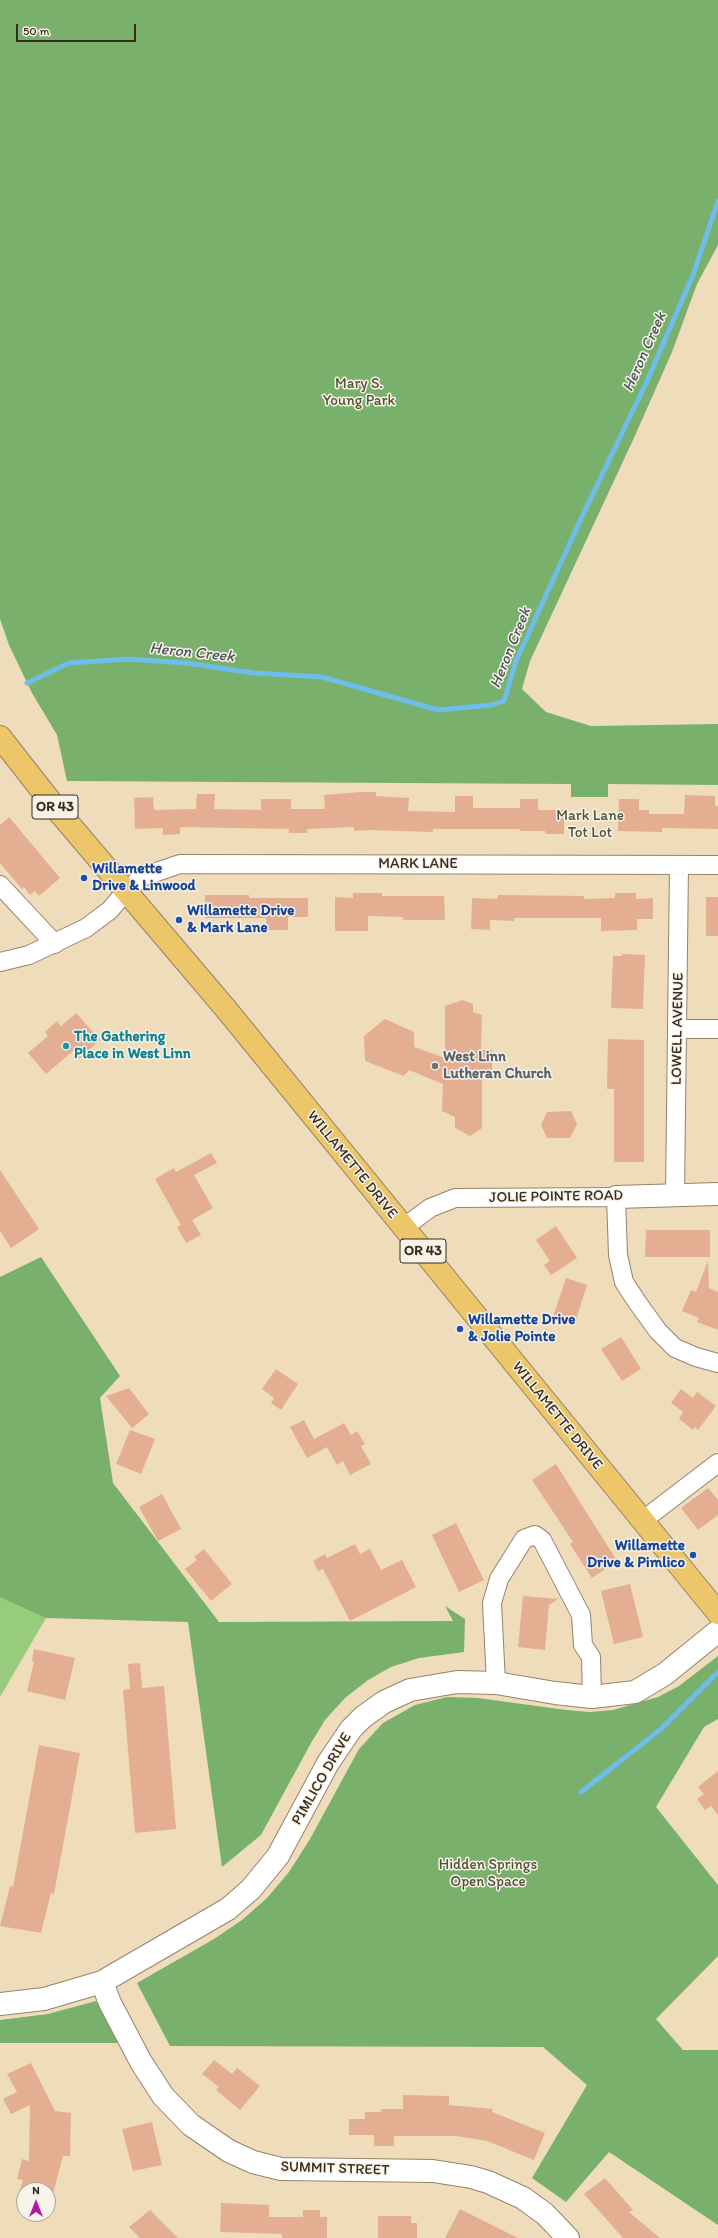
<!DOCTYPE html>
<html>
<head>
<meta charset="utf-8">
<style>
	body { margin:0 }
	#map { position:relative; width:718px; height:2238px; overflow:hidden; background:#efdcbb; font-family:Itim,sans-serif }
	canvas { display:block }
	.north { position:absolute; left:16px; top:2182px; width:40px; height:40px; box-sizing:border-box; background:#f7f3e8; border:1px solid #aca397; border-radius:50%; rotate:0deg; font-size:11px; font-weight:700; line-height:16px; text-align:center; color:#3b2a1e }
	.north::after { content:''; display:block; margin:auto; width:14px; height:18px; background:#b5179e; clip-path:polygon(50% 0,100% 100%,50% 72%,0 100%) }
	.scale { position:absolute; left:16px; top:24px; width:120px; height:18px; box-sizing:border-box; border:2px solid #3b2a1e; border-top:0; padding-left:5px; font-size:12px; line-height:14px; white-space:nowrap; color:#3b2a1e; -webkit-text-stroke:3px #f7f3e8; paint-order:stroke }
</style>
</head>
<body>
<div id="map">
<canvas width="718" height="2238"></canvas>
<div class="north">N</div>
<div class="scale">50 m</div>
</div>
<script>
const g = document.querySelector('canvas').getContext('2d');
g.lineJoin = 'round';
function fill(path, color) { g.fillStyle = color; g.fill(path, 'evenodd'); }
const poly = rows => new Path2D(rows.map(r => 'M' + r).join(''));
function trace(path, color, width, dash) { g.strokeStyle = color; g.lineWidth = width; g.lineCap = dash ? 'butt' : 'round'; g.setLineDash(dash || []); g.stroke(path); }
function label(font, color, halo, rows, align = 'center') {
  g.font = font + ' Itim,sans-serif'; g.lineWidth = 3; g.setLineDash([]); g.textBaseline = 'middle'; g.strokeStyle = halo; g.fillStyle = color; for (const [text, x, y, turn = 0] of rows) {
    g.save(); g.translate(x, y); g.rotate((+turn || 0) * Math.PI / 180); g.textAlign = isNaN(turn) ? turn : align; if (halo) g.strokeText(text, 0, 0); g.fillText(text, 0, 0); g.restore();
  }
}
fill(poly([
	[0,1578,46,1618,0,1697]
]), '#97cc7d');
fill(poly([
	[0,0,718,0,718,245,697,284,672,352,633,440,530,661,522,689,546,712,591,726,718,724,718,785,608,784,608,797,571,797,571,784,67,781,57,735,32,693,9,645,0,619],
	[41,1257,120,1376,100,1398,113,1483,219,1622,453,1621,445,1606,465,1619,464,1652,419,1658,391,1667,368,1680,345,1698,325,1720,311,1743,261,1835,222,1867,188,1622,46,1618,0,1597,0,1277],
	[718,1656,718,1719,704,1727,656,1807,718,1885,718,1956,656,2019,683,2050,718,2050,718,2225,609,2152,566,2202,532,2178,587,2085,543,2047,170,2046,137,1983,214,1939,242,1920,267,1898,289,1872,310,1839,359,1749,383,1723,415,1705,447,1697,478,1698,566,1710,590,1712,613,1710,658,1697,679,1686],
	[96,2001,119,2043,0,2043,0,2020,48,2014]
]), '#79b06c');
trace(poly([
	[27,683,69,663,128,659,186,663,254,673,322,677,438,710,492,705,504,701,516,661,579,523,647,381,693,275,718,201],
	[581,1792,661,1729,718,1672]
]), '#6fbdea', 5);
fill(poly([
	[361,792,376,792,376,796,409,798,408,811,455,812,455,796,473,796,473,808,520,808,520,799,538,799,538,810,564,810,564,834,546,834,545,831,520,831,520,829,433,829,433,832,370,830,354,831,354,827,307,829,307,833,289,833,289,829,180,827,180,834,163,835,163,828,135,829,134,798,153,797,154,810,196,809,197,794,215,794,214,809,261,810,261,799,291,799,291,809,325,809,324,795],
	[685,795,715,796,715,806,718,806,718,829,662,828,662,832,618,831,619,799,639,799,639,810,649,810,649,814,684,814],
	[9,817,60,878,39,896,35,891,30,895,24,887,22,889,0,863,0,825],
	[353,893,382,893,382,896,444,896,445,920,403,920,403,917,368,916,368,931,335,931,335,897,353,898],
	[615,893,636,893,636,899,653,898,653,919,637,919,637,930,601,931,601,918,514,918,514,921,490,920,490,930,471,929,472,898,497,899,498,895,584,896,584,899,615,898],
	[205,895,249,895,249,898,308,898,308,917,288,917,288,930,266,930,266,918,205,918],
	[706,897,718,897,718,936,706,936],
	[622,954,645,955,643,1009,611,1008,613,956,622,956],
	[462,1000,473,1004,473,1012,482,1015,481,1050,492,1050,492,1077,482,1077,482,1128,470,1136,455,1128,455,1117,442,1111,443,1084,409,1070,404,1076,365,1061,364,1036,385,1019,414,1032,414,1047,445,1058,445,1006],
	[76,1013,100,1040,79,1059,73,1051,46,1074,28,1053,48,1036,45,1032,57,1021,61,1026],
	[608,1039,644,1040,644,1162,614,1162,614,1089,607,1089],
	[571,1111,577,1124,570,1138,547,1138,541,1125,547,1112],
	[211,1153,217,1163,194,1175,213,1208,192,1220,201,1235,186,1243,177,1227,181,1225,155,1179,174,1168,176,1172],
	[0,1170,39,1229,11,1248,0,1231],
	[556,1226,577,1258,551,1275,544,1265,550,1261,536,1240],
	[646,1230,710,1230,710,1257,645,1257],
	[708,1261,709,1288,718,1292,718,1330,697,1322,699,1318,682,1311,691,1290,696,1292],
	[566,1278,587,1285,575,1323,553,1317],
	[621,1337,641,1369,622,1381,601,1349],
	[276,1369,298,1384,281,1410,271,1403,274,1398,262,1389],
	[129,1388,149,1414,132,1428,106,1396],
	[681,1389,693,1398,697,1392,716,1406,698,1430,695,1427,693,1430,679,1419,683,1412,671,1403],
	[304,1420,314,1439,344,1423,351,1435,357,1431,365,1444,361,1446,371,1464,350,1475,343,1461,337,1465,327,1447,307,1458,290,1427],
	[130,1430,155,1439,141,1474,116,1464],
	[556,1464,617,1561,592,1578,570,1544,573,1542,532,1480],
	[708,1488,718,1500,718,1515,698,1530,681,1508],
	[162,1494,181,1529,158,1541,139,1507],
	[456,1523,484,1580,459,1592,432,1535],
	[355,1544,360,1554,370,1549,381,1570,402,1560,416,1587,350,1621,323,1569,318,1571,313,1561,325,1554,327,1558],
	[204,1549,232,1584,211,1601,185,1569,197,1560,194,1557],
	[630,1584,643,1637,614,1644,601,1591],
	[523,1596,558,1599,549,1605,545,1650,518,1647],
	[34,1649,75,1658,65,1700,27,1691,34,1662,32,1661],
	[140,1663,142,1688,164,1686,176,1829,135,1833,123,1690,130,1689,128,1664],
	[39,1745,80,1753,54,1894,51,1893,41,1933,0,1926,10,1886,13,1887],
	[718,1771,718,1815,711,1806,705,1810,697,1799,704,1794,698,1787],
	[214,2060,232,2074,237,2068,260,2086,240,2110,216,2090,219,2087,202,2074],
	[31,2063,55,2111,71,2113,70,2156,63,2156,50,2205,48,2204,48,2190,24,2190,24,2198,18,2196,23,2180,17,2179,22,2159,29,2161,30,2105,11,2114,3,2099,17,2092,7,2074],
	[403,2095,449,2096,449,2105,493,2109,492,2112,545,2133,534,2160,487,2141,456,2136,394,2136,394,2146,374,2146,374,2135,349,2135,349,2119,365,2119,365,2112,381,2112,381,2109,403,2109],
	[152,2122,162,2165,133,2171,122,2129],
	[605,2178,633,2210,629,2212,660,2238,623,2238,584,2194],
	[221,2203,269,2205,269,2217,303,2217,303,2210,320,2210,320,2217,327,2217,327,2238,282,2238,282,2234,220,2232],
	[460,2209,518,2238,445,2238],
	[150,2210,178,2238,140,2238,129,2227],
	[378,2216,411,2216,411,2223,417,2223,417,2238,378,2238]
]), '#e4ae93');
const minor = poly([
	[0,885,55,944],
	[0,962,29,955,86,928,110,910,126,891,142,877,180,864,718,865],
	[678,1029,718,1029],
	[675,1194,679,865],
	[403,1228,430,1208,455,1198,616,1197,618,1255,624,1282,637,1302,658,1331,675,1348,696,1357,718,1363],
	[642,1521,718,1463],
	[496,1683,492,1603,499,1579,524,1539,535,1535,542,1540,581,1615,583,1645,591,1657,592,1697]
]);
const tertiary = poly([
	[616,1197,718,1194],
	[102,1982,110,2003,141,2062,163,2096,191,2125,229,2151,253,2162,281,2169,433,2171,471,2177,488,2182,523,2198,545,2214,568,2238],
	[0,2004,44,1999,102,1982,228,1909,251,1889,278,1856,328,1763,351,1729,363,1717,384,1702,410,1690,457,1682,496,1683,555,1693,592,1697,635,1692,665,1674,718,1631]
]);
const primary = poly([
	[0,737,58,811,226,1009,718,1613]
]);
trace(minor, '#95836c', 20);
trace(tertiary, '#95836c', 24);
trace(primary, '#95836c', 24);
trace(minor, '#fff', 18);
trace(tertiary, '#fff', 22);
trace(primary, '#ecc669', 22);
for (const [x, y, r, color] of [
	[84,878,4,"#1a4fb4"],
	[179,920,4,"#1a4fb4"],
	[66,1046,4,"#0f9aa8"],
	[435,1066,4,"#6b7280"],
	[460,1329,4,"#1a4fb4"],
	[693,1555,4,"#1a4fb4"]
]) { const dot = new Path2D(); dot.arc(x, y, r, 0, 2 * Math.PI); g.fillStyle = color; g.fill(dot); trace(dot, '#f7f3e8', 1.5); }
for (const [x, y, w] of [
	[55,807,46],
	[423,1251,46]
]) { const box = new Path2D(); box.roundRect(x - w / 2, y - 12, w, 24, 3); g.fillStyle = '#f7f3e8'; g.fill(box); trace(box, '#3b2a1e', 1); }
label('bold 14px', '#3b2a1e', null, [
	["OR 43",55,807],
	["OR 43",423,1251]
]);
label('15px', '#525236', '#f7f3e8', [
	["Mary S.",359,384],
	["Young Park",359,401],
	["Mark Lane",590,816],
	["Tot Lot",590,833],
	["Hidden Springs",488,1865],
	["Open Space",488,1882]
]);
label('15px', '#3b2a1e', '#f7f3e8', [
	["MARK LANE",418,864],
	["LOWELL AVENUE",678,1029,-89],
	["WILLAMETTE DRIVE",352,1165,51],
	["JOLIE POINTE ROAD",556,1197,-1],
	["WILLAMETTE DRIVE",557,1416,51],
	["PIMLICO DRIVE",322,1779,-60],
	["SUMMIT STREET",335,2169,2]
]);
label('bold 15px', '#164399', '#f7f3e8', [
	["Willamette",92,869],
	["Drive & Linwood",92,886],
	["Willamette Drive",187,911],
	["& Mark Lane",187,928],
	["Willamette Drive",468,1320],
	["& Jolie Pointe",468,1337],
	["Willamette",685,1546,"right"],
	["Drive & Pimlico",685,1563,"right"]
], 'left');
label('bold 15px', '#0d838f', '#f7f3e8', [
	["The Gathering",74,1037],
	["Place in West Linn",74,1054]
], 'left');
label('bold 15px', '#5b616d', '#f7f3e8', [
	["West Linn",443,1057],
	["Lutheran Church",443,1074]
], 'left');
label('italic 16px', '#4b565b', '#f7f3e8', [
	["Heron Creek",645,352,-66],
	["Heron Creek",511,648,-68],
	["Heron Creek",192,653,6]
]);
</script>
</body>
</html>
